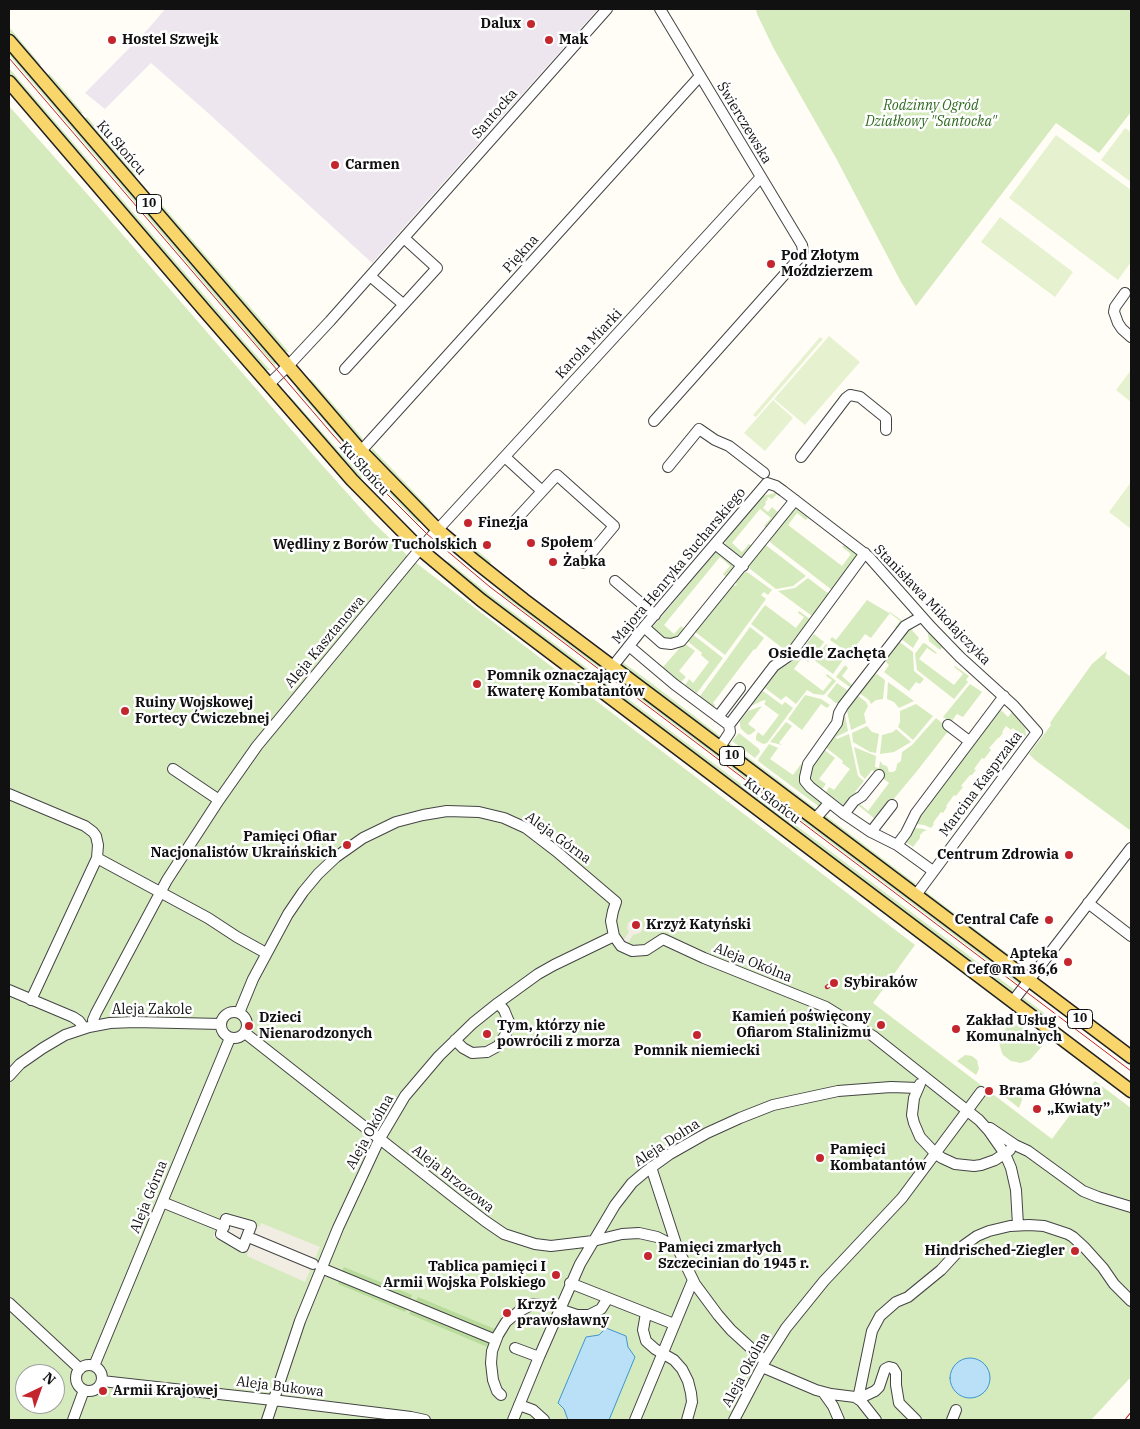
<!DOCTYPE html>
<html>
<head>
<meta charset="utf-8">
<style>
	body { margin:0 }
	#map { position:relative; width:1140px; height:1429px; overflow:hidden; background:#fffdf5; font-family:"IBM Plex Serif",serif }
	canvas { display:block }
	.frame { position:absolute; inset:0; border:10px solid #111; pointer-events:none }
	.north { position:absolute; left:15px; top:1364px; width:50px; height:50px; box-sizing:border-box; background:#fff; border:1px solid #a0a0a0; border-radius:50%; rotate:42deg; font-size:14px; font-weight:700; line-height:20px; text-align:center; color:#111 }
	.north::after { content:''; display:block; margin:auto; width:18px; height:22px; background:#c4262e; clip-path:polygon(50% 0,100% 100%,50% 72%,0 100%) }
</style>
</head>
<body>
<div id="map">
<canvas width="1140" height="1429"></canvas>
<div class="frame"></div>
<div class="north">N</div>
</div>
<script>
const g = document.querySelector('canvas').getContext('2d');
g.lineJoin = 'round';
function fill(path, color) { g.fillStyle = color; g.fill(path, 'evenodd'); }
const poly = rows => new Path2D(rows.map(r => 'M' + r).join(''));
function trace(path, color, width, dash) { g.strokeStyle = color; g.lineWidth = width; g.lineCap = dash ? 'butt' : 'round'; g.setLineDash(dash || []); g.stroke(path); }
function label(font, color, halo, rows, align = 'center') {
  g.font = font + ' "IBM Plex Serif",serif'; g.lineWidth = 5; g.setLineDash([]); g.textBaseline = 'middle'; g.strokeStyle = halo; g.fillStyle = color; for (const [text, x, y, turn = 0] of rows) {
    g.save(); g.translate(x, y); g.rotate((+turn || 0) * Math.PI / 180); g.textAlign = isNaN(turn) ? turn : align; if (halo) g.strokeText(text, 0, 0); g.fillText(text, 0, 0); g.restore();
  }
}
fill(poly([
	[165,9,598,9,372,263,207,112,151,63,105,109,85,93,149,28]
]), '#eee6ef');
fill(poly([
	[756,9,1131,9,1131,112,1099,153,1056,123,916,306,901,282,836,158,774,49,757,14],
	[9,27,41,65,36,65,9,35],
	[9,47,276,361,275,366,9,55],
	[9,68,248,346,270,370,263,370,119,204,9,75],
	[49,73,83,113,78,113,47,79],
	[9,106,97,205,322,465,374,523,411,559,915,945,873,1003,1052,1139,1095,1081,1131,1108,1131,1377,1091,1420,9,1420],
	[25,1374,55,1374,55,1404,25,1404],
	[87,117,136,174,135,179,84,119],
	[156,198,289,352,283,351,154,203],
	[309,379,312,380,365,441,357,439,306,380],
	[300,386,421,519,418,523,368,471,296,389],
	[289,395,362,477,359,480,286,398],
	[372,448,429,508,431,510,428,513,372,455],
	[775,493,777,494,772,499,768,497,767,498,768,499,765,502,766,504,763,508,768,512,772,507,781,515,769,530,764,526,771,518,760,509,732,543,742,552,749,544,755,548,743,560,726,547,725,541,763,496],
	[794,507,808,518,806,520,797,513,788,525,842,566,851,554,842,547,844,545,858,556,832,590,771,543,769,540,769,538],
	[467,542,491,562,488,566,463,543],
	[765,545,767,546,806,576,793,586,776,589,750,569,748,565,763,546],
	[719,552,737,565,729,580,723,574,730,566,720,557,664,625,674,634,681,626,687,630,676,641,665,639,652,628,715,553],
	[448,561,490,595,1016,991,1011,993,684,748,445,565],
	[742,572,747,572,772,590,768,595,764,592,761,595,766,599,725,655,694,631,732,584,735,586,737,584,734,582],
	[808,578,829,594,812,616,778,591,795,588],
	[504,589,1021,982,1020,985,501,594],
	[867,600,889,613,890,612,904,622,899,631,895,628,900,621,890,613,871,638,865,634,850,654,830,640,832,637,836,640],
	[765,605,796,628,804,617,798,613,799,611,810,619,787,649,785,650,751,624],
	[750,627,764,638,755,650,754,649,713,703,715,705,714,707,700,696],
	[927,627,944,645,940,650,929,641],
	[909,629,911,629,919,638,913,648,900,638],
	[691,633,723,658,697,693,685,685,689,679,693,683,709,662,701,655,702,653,686,640],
	[814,634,824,642,812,659,802,650],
	[897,640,913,652,914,671,924,679,920,684,916,682,909,691,884,672,889,665,883,659],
	[684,643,695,651,679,671,686,677,681,682,663,667],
	[923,643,926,644,937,653,936,654,927,648,919,659,954,685,963,674,954,667,955,666,969,676,966,680,968,682,954,699,917,670,915,654],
	[826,644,845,657,833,674,814,660],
	[1107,651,1105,658,1131,677,1131,831,1035,760,1029,754,1051,725,1050,723,1054,717,1092,664],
	[800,653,809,661,808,662,802,658,794,669,823,691,832,680,826,676,827,674,836,681,824,695,814,694,807,690,796,704,786,696,781,700,765,688,778,670,793,661],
	[621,661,650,682,724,739,718,740,621,667],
	[845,665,848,668,842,676,852,685,867,666,871,668,854,690,836,677],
	[877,674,885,680,883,699,876,700,871,704,869,700,858,692,871,675],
	[888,682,914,701,899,708,894,702,887,699],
	[837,683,851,693,841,703,836,703,827,696],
	[970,684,982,692,963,717,957,714,951,722,943,717],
	[763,691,782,705,785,702,793,708,767,743,763,744,756,740,756,736,758,732,763,736,779,715,764,704,766,701,764,700,751,706],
	[805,695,821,699,830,705,827,708,821,704,802,730,788,719],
	[857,695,866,702,868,706,864,714,866,723,851,730,847,711,851,702],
	[916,704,933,716,913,740,898,727,900,722,900,711],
	[762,706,748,724,756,730,751,734,748,735,741,729,740,726,740,721,748,711],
	[999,708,1008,717,1012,712,1025,728,1026,735,1024,737,1013,728,1011,730,1006,726,1002,732,1003,733,999,738,998,738,989,748,991,750,984,759,982,758,974,769,976,770,972,775,970,775,961,786,963,787,956,796,954,795,946,806,947,807,943,813,941,812,933,823,934,824,931,828,924,825,916,824,914,821],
	[845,715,848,731,836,737,837,739,849,734,858,776,864,781,855,792,859,796,849,799,843,805,826,792,829,787,834,790,850,769,842,763,843,761,824,746],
	[936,718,948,728,949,730,917,771,892,801,874,826,868,825,874,818,855,803,863,799,860,804,868,811,889,783,872,770,865,779,860,774,854,747,876,756,875,767,879,768,880,761,883,765,887,766,889,772,893,772,896,770,897,764,901,761,902,752,912,745],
	[786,722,792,726,779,743,782,745,770,742],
	[867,726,872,732,879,734,876,753,870,752,853,742,852,733],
	[896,729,911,742,894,752,880,754,882,735,893,732],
	[739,733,759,749,760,752,755,758,732,741],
	[728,742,819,811,814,812,729,746],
	[769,744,778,748,770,759,793,775,801,764,804,767,803,768,823,803,821,808,758,761,759,758],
	[822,748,835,758,819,779,826,784,820,792,808,778,811,767],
	[825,815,916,884,910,885,825,820],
	[916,828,924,829,927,831,924,831,920,835,920,838,913,847,903,840,911,829],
	[925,891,1017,961,1020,963,1019,964,1015,964,926,896],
	[1023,997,1044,1013,1041,1017,1022,1001],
	[1012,1019,1044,1044,1030,1060,1021,1063,1011,1061,1003,1055,1001,1050,999,1042,1001,1035],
	[965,1055,972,1056,977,1060,979,1069,976,1075,957,1061],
	[1013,1087,1019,1091,1022,1095,1022,1100,1019,1108,1000,1093,1006,1088]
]), '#d5ebbd');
fill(poly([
	[344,1267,412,1295,410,1300,342,1271],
	[340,1280,407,1308,405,1312,338,1284],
	[418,1297,497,1330,495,1335,415,1302],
	[412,1309,492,1342,490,1348,409,1314]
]), '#b9dc9c');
fill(poly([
	[1125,128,1131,132,1131,182,1101,160],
	[1056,135,1131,190,1131,262,1118,280,1009,198],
	[1000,217,1073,272,1055,297,981,242],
	[829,336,860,362,805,425,774,399],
	[820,337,823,339,756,417,753,415],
	[1131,370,1131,402,1116,390],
	[773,400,793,418,765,451,744,433],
	[1131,482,1131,529,1109,512]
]), '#e6f2cf');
fill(poly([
	[634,918,642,921,643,929,640,933,633,935,625,948,620,945,629,932,627,928,628,923],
	[223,1212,259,1227,261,1223,320,1247,305,1282,247,1256,248,1251,213,1237]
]), '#f1ede2');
const water = poly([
	[606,1328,626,1336,628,1347,635,1357,609,1420,568,1420,564,1409,558,1403,586,1337,599,1335,606,1328],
	'950 1378a20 20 0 1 1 40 0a20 20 0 1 1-40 0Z'
]);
fill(water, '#b9e0f7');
trace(water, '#3f96cf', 1);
const minor = poly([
	[370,276,403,304],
	[1125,293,1115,307,1114,312,1118,323,1122,329,1131,337],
	[345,369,437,268,404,238],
	[269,384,288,366,330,321,607,9],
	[654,421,801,256,803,251,802,245,660,9],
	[361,451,700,76],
	[505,457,542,491],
	[801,457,846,398,850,395,860,397,886,418,886,430],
	[668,467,699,429,715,440,729,446,764,473],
	[512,524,557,475,614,526,583,563],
	[715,544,743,566],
	[615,581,655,615],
	[921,617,905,626,843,706,839,713,837,723,808,764,805,777,805,781,810,787,843,813,871,832,897,845,933,871],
	[644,627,662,643,671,644,681,641,795,500],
	[629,646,674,684,729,725],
	[613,666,644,627,767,483,776,486,783,491,869,557,931,627,960,657,1014,706,1037,732,916,895],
	[718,717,740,688],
	[948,725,969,741],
	[720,747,730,732,729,725,774,666,790,655,865,553],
	[173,769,219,800],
	[9,794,85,826,93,832,96,836,98,845,97,858,31,1000],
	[844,814,854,801,862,796,879,775],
	[815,819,829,803],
	[871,832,892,805],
	[897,845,906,833,916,813,1004,696],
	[97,858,208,918,237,937,266,953],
	[1088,903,1131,936],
	[9,990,73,1017,79,1021,84,1028],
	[1013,1001,1131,848],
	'221 1025a13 13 0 1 1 26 0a13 13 0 1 1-26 0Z',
	[239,1013,253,979,288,914,303,892,318,874,336,857,363,838,396,822,423,815,447,811,479,812,504,818,526,828,556,851,616,902,613,911,611,921,614,936],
	[94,1026,93,1020,96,1013,167,880,219,800,257,746,420,549,761,177],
	[245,1033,455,1198,485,1221,504,1234,535,1244,551,1246,593,1241,622,1234,639,1233,657,1237,677,1247],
	[455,1040,463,1048,472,1053,487,1052,498,1046,506,1034,509,1022,504,1010,498,1003],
	[9,1076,20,1064,43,1048,65,1035,89,1027,110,1023,135,1022,221,1024],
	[920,1084,914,1098,912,1115,914,1123,920,1137,936,1154,942,1158,955,1164,974,1166,981,1165,995,1160,1010,1150],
	[990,1128,1015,1145,1028,1151,1083,1191,1098,1197,1131,1207],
	[651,1167,677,1247,695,1284,718,1315,731,1330,765,1361],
	[162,1202,224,1227],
	[226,1219,251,1226,243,1247,221,1234,226,1219],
	[253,1239,313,1264],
	[321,1268,496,1340],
	[570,1283,674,1324],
	[9,1303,80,1369],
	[559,1309,577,1315,589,1315,601,1309,608,1298],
	[646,1313,643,1330,646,1341,655,1349,674,1360,682,1369,688,1381,691,1393,692,1402,687,1420],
	[515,1348,539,1357],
	'76 1378a13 13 0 1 1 26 0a13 13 0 1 1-26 0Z',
	[94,1366,230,1038],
	[762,1367,816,1390,831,1394,855,1397,861,1401,876,1420],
	[102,1381,273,1400,411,1417,425,1420],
	[823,1392,833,1406,839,1420],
	[501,1395,497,1391,493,1380,491,1363,492,1351,498,1335,506,1322,518,1312,533,1304,543,1305],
	[858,1399,872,1331,880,1316,896,1302,908,1297,941,1270,963,1246,977,1236,989,1231,1010,1226,1029,1225,1044,1226,1068,1234,1073,1237,1085,1248,1103,1268,1114,1284,1131,1301],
	[858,1399,875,1391,879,1387,885,1369,889,1367,893,1368,896,1373,896,1385,899,1403,916,1420],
	[519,1405,533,1410,544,1420],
	[73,1420,84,1390],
	[267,1420,300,1321,338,1228,379,1140,405,1096,439,1056,473,1023,498,1003,538,974,554,965,614,936,621,946,632,951,646,950,663,939,704,958,826,1007,873,1036,979,1120,989,1131,1005,1154,1011,1168,1016,1190,1018,1225],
	[513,1420,539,1357,580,1264,615,1205,632,1183,645,1172,670,1154,707,1133,740,1118,773,1105,838,1091,891,1087,918,1088],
	[635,1420,693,1280],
	[734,1420,765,1361,786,1328,824,1281,902,1198,981,1092],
	[952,1420,956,1410]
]);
const major = poly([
	[9,41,325,409,361,451,438,530,476,562,524,600,1131,1057],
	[9,82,205,311,352,480,420,549,481,600,1131,1091]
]);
trace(minor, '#444', 12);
trace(major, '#222', 15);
trace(minor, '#fff', 10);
trace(major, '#f9d66b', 12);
trace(poly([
	[9,58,333,435,379,486,427,534,490,587,1131,1071]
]), '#c4262e', 1);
const rail = poly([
	[827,987,836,982],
	[1127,1420,1131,1415]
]);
trace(rail, '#c4262e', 4.5);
trace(rail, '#fff', 2.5, [8]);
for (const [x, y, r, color] of [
	[531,24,5,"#c4262e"],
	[112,40,5,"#c4262e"],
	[549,40,5,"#c4262e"],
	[335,165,5,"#c4262e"],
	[771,264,5,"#c4262e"],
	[468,523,5,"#c4262e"],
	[531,543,5,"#c4262e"],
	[487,545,5,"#c4262e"],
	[553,562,5,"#c4262e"],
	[477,684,5,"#c4262e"],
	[125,711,5,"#c4262e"],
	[347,845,5,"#c4262e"],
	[1069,855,5,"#c4262e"],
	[1049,920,5,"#c4262e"],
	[636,925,5,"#c4262e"],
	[1068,962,5,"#c4262e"],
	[834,983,5,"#c4262e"],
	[881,1025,5,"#c4262e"],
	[249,1026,5,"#c4262e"],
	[956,1029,5,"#c4262e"],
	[487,1034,5,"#c4262e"],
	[697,1035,5,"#c4262e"],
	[989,1091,5,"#c4262e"],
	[1037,1109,5,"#c4262e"],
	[820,1158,5,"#c4262e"],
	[1075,1251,5,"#c4262e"],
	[648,1256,5,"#c4262e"],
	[556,1275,5,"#c4262e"],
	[507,1313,5,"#c4262e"],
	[103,1391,5,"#c4262e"]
]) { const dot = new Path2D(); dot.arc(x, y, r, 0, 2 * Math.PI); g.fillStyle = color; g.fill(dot); trace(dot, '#fff', 2); }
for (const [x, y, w] of [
	[149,204,25],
	[732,756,25],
	[1080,1019,25]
]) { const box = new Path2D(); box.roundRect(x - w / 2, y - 9.5, w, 19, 4); g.fillStyle = '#fff'; g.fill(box); trace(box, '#111', 1); }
label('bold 12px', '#111', null, [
	["10",149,204],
	["10",732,756],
	["10",1080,1019]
]);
label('bold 14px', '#111', '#fff', [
	["Dalux",521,24,"right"],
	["Hostel Szwejk",122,40],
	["Mak",559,40],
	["Carmen",345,165],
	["Pod Złotym",781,256],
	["Moździerzem",781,272],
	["Finezja",478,523],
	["Społem",541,543],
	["Wędliny z Borów Tucholskich",477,545,"right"],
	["Żabka",563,562],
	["Pomnik oznaczający",487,676],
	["Kwaterę Kombatantów",487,692],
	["Ruiny Wojskowej",135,703],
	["Fortecy Ćwiczebnej",135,719],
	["Pamięci Ofiar",337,837,"right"],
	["Nacjonalistów Ukraińskich",337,853,"right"],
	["Centrum Zdrowia",1059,855,"right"],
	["Central Cafe",1039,920,"right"],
	["Krzyż Katyński",646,925],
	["Apteka",1058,954,"right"],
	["Cef@Rm 36,6",1058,970,"right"],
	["Sybiraków",844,983],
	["Kamień poświęcony",871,1017,"right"],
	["Ofiarom Stalinizmu",871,1033,"right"],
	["Dzieci",259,1018],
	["Nienarodzonych",259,1034],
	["Zakład Usług",966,1021],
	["Komunalnych",966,1037],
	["Tym, którzy nie",497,1026],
	["powrócili z morza",497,1042],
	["Pomnik niemiecki",697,1051,"center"],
	["Brama Główna",999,1091],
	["„Kwiaty”",1047,1109],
	["Pamięci",830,1150],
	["Kombatantów",830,1166],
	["Pamięci zmarłych",658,1248],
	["Szczecinian do 1945 r.",658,1264],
	["Hindrisched-Ziegler",1065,1251,"right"],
	["Tablica pamięci I",546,1267,"right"],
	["Armii Wojska Polskiego",546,1283,"right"],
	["Krzyż",517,1305],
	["prawosławny",517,1321],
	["Armii Krajowej",113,1391]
], 'left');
label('italic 14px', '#2f6b1f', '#fff', [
	["Rodzinny Ogród",931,106],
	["Działkowy \"Santocka\"",931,122]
]);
label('14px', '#111', '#fff', [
	["Santocka",495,114,-49],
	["Świerczewska",744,123,59],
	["Ku Słońcu",121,148,49],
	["Piękna",521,254,-48],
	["Karola Miarki",589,344,-47],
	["Ku Słońcu",364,469,48],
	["Majora Henryka Sucharskiego",679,566,-50],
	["Stanisława Mikołajczyka",932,605,46],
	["Aleja Kasztanowa",325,642,-50],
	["Marcina Kasprzaka",981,784,-53],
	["Ku Słońcu",772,801,37],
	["Aleja Górna",558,838,36],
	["Aleja Okólna",753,963,22],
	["Aleja Zakole",152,1010],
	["Aleja Okólna",370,1132,-61],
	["Aleja Dolna",667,1143,-33],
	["Aleja Brzozowa",453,1179,38],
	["Aleja Górna",149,1197,-68],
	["Aleja Okólna",746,1370,-61],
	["Aleja Bukowa",280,1387,7]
]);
label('bold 15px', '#111', '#fff', [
	["Osiedle Zachęta",827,654]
]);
</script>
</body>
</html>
